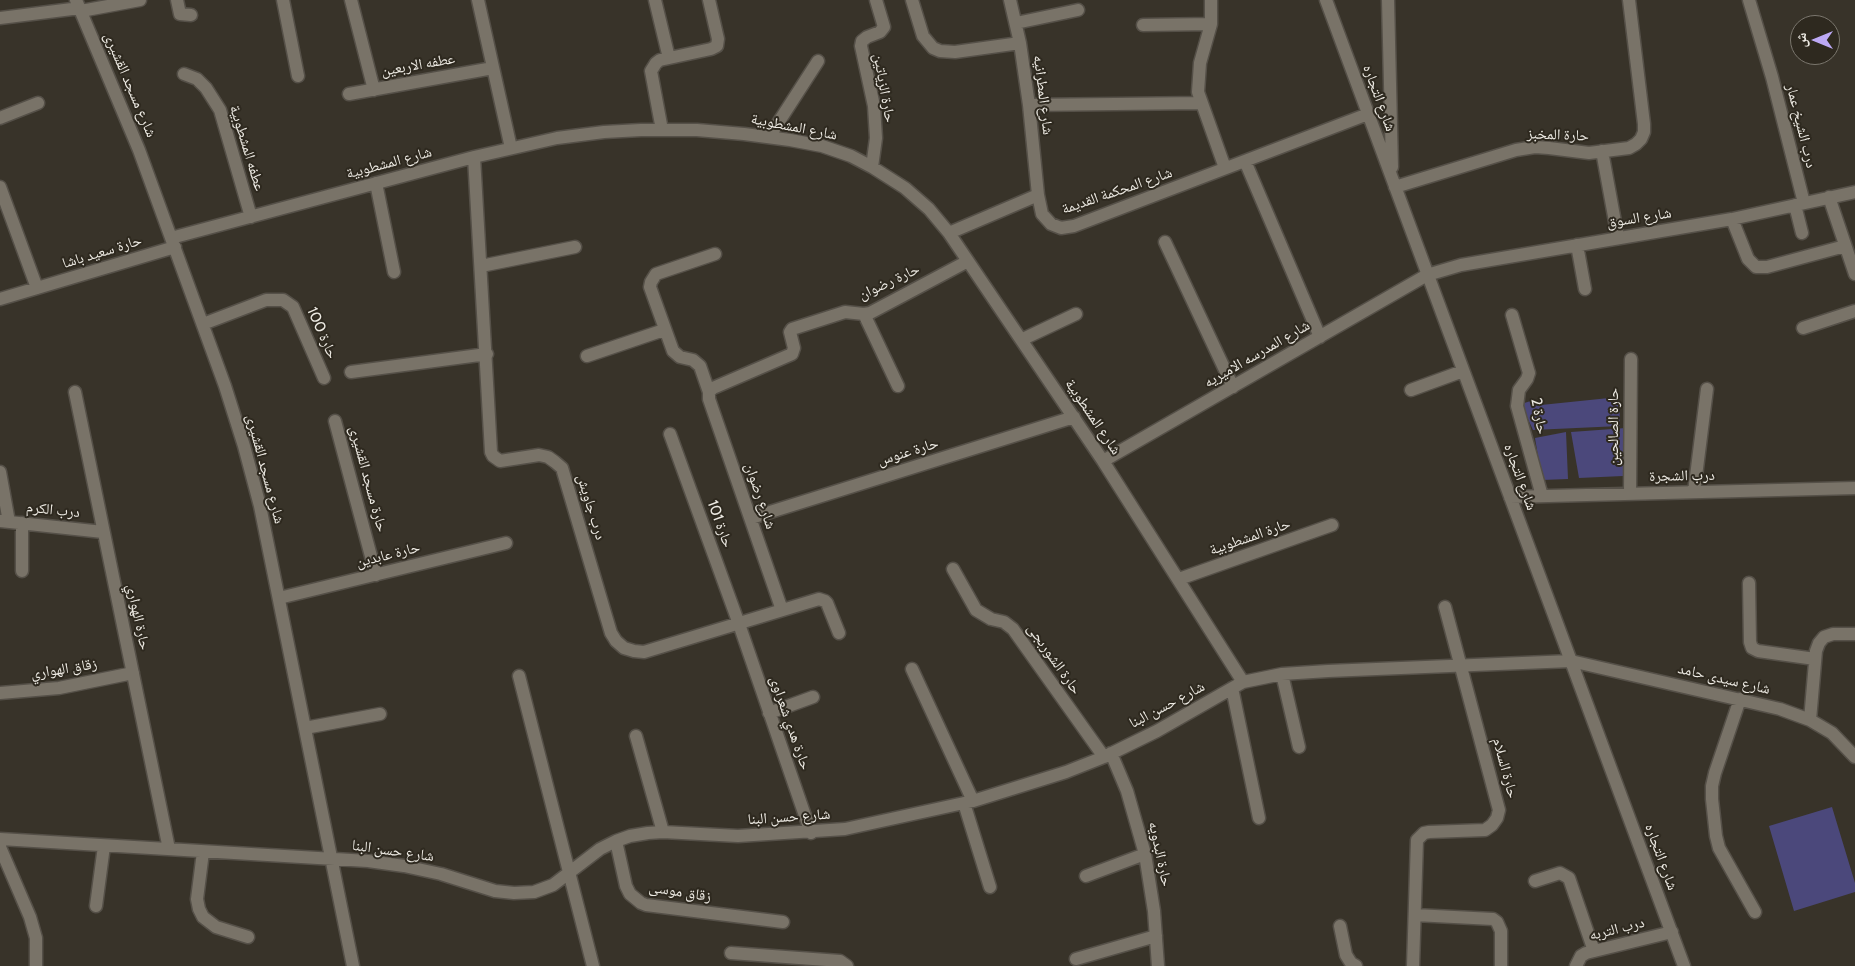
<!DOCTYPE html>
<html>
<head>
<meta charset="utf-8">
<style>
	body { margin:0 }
	#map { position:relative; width:1855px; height:966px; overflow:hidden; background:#383329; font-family:Cabin,"Noto Naskh Arabic",sans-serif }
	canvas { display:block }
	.north { position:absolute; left:1790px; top:15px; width:50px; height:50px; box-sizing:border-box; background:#2e291f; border:1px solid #7a766d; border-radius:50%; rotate:270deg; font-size:14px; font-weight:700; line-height:20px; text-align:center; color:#edeae3 }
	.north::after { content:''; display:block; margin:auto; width:18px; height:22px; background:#bda9f5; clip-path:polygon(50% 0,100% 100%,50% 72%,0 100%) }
</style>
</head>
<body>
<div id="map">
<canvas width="1855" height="966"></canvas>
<div class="north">ش</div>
</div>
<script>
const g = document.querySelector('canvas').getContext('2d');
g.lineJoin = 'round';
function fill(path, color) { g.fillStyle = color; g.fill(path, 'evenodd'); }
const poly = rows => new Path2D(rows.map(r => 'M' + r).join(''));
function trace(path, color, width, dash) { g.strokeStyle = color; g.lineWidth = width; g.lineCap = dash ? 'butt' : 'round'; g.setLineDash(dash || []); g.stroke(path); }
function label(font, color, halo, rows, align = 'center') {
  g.font = font + ' Cabin,"Noto Naskh Arabic",sans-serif'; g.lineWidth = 4; g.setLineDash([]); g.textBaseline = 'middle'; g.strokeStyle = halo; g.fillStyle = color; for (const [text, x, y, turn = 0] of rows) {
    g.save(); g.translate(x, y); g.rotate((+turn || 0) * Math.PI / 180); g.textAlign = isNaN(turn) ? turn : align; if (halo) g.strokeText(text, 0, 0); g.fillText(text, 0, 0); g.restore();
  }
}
fill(poly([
	[1619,397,1620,426,1533,430,1521,404,1534,400,1541,405],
	[1626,428,1623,476,1579,478,1571,432],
	[1566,432,1568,479,1542,480,1535,438],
	[1832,807,1855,883,1855,892,1794,911,1769,826]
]), '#4b487b');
const minor = poly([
	[76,0,139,150,225,386,244,446,260,506,353,966],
	[177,0,180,14,191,15],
	[283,0,298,76],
	[351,0,374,90],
	[478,0,511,148],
	[655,0,669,58],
	[912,0,923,36,933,48,940,51,955,52,1020,43],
	[1010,0,1020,43,1029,105,1038,195,1042,214,1051,224,1061,228,1074,226,1368,114],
	[1211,0,1211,24,1200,63,1198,92,1225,168],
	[1326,0,1684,966],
	[1388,0,1392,167],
	[1749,0,1772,77,1804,203],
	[81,11,140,0],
	[0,18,80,8],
	[1016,23,1078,10],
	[1143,25,1211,24],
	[184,74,197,79,206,88,220,110,251,217],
	[349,94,493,68],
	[1029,105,1201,103],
	[0,118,38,103],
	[662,130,651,71,656,63,660,60,711,49,717,46,718,39,709,0],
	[769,137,818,61],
	[1602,151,1618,238],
	[474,157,491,452,493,456,500,461,539,455,548,457,555,462,562,468,611,633,616,641,624,648,634,651,644,652,819,599,825,601,827,603,839,633],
	[1245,161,1320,337],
	[872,167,876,138,874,106,861,46,862,41,867,37,880,32,884,27,876,0],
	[376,183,394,272],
	[0,187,37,288],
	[1395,187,1516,150,1535,147,1549,148,1589,153,1629,148,1636,144,1641,139,1644,132,1644,124,1629,0],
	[1829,197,1855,274],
	[1795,205,1802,233],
	[1732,219,1748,259,1756,267,1767,267,1845,246],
	[949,233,1038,195],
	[171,238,474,157,557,138,604,132,641,130,697,130,744,134,790,140,822,146,851,156,872,167,905,188,929,209,949,233,1103,461,1243,682],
	[1165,242,1233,387],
	[1577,245,1585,289],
	[715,254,656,274,651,282,650,287,673,351,680,357,693,360,700,366,709,392,709,399,782,610],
	[481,266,575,247],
	[0,299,175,247],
	[864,314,898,386],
	[1512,315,1529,373,1527,379,1519,390,1517,406,1542,496],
	[203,324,266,300,283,300,293,307,324,378],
	[1803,328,1855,311],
	[1023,339,1076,314],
	[587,356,664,330],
	[351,372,487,354],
	[1411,390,1463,371],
	[75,392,169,849],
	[709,392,713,388,792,354,794,348,790,332,792,329,845,312,864,314,870,313,968,261],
	[335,421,376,575],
	[670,434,739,624,811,833],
	[1103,461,1427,275,1461,265,1732,219,1855,192],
	[0,472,9,522],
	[1694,492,1707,389],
	[1630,494,1631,359],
	[1510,497,1855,488],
	[751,518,1074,417],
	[0,521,103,532],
	[22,523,22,571],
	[953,569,976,610,991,619,1004,622,1013,629,1104,757],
	[1179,579,1332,525],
	[1749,583,1750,642,1752,648,1758,651,1815,659],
	[279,598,506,543],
	[912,669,973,801],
	[1282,674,1299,747],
	[519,676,593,966],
	[1232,688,1259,818],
	[0,693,59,688,133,673],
	[1740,699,1715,773,1712,786,1712,799,1716,836,1719,848,1755,912],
	[769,713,813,697],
	[1810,720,1816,651,1819,643,1824,637,1833,634,1855,634],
	[305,728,380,714],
	[636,736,663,832],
	[1111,753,1127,791,1145,854,1154,911,1158,966],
	[964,803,990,887],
	[0,839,368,861,404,866,441,874,495,891,514,893,534,892,553,885,600,849,616,841,630,836,648,833,663,832,738,836,845,829,973,801,1066,772,1104,757,1157,731,1243,682,1282,674,1328,671,1571,661,1780,709,1810,720,1832,733,1855,757],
	[616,841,626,886,630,894,641,903,646,905,783,922],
	[0,847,30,917,36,938,36,966],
	[203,852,197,899,199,909,203,917,216,927,248,937],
	[1086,876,1145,854],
	[1535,881,1560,873,1569,878,1594,951],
	[96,906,104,846],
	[1415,915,1493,919,1497,922,1501,931,1501,966],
	[1340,926,1346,955,1351,963,1356,966],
	[731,953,840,961,847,966],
	[1076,959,1156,936],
	[1413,966,1417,840,1424,833,1429,832,1485,830,1492,825,1497,818,1499,810,1445,607],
	[1576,966,1581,956,1586,953,1672,932]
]);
trace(minor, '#555048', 15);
trace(minor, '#797368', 12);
label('15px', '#edeae3', '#2e291f', [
	["عطفه الاربعين",418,65,-10],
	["شارع مسجد القشيرى",130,85,67],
	["حارة الزياتين",884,88,80],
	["شارع المطرانيه",1043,95,83],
	["شارع التجاره",1379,98,70],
	["درب الشيخ عمار",1801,126,76],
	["شارع المشطوبية",794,127,11],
	["حارة المخبز",1558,135,2],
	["عطفه المشطوبية",247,148,73],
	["شارع المشطوبية",389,163,-15],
	["شارع المحكمة القديمة",1117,191,-19],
	["شارع السوق",1639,218,-9],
	["حارة سعيد باشا",102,252,-17],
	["حارة رضوان",889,282,-25],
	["حارة 100",322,333,66],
	["شارع المدرسه الاميريه",1257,354,-30],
	["حارة 2",1539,416,79],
	["شارع المشطوبية",1093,417,56],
	["حارة الصالحين",1614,427,-90],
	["حارة عنوس",908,452,-17],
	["شارع مسجد القشيرى",265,469,75],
	["درب الشجرة",1682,476,-1],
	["شارع التجاره",1520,477,70],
	["حارة مسجد القشيرى",368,479,75],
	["شارع رضوان",760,496,71],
	["درب جاويش",591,507,73],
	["درب الكرم",53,510,6],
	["حارة 101",720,524,70],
	["حارة المشطوبية",1250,537,-19],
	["حارة عابدين",388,555,-14],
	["حارة الهواري",138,617,78],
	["حارة الشوربجى",1054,659,55],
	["زقاق الهواري",64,669,-9],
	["شارع سيدى حامد",1724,679,13],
	["شارع حسن البنا",1167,705,-28],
	["حارة هدي شعراوى",790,723,71],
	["حارة السلام",1505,768,75],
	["شارع حسن البنا",789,817,-4],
	["شارع حسن البنا",393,851,8],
	["حارة البدويه",1160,854,78],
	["شارع التجاره",1661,857,70],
	["زقاق موسى",680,892,9],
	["درب التربه",1617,929,-14]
]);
</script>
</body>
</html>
